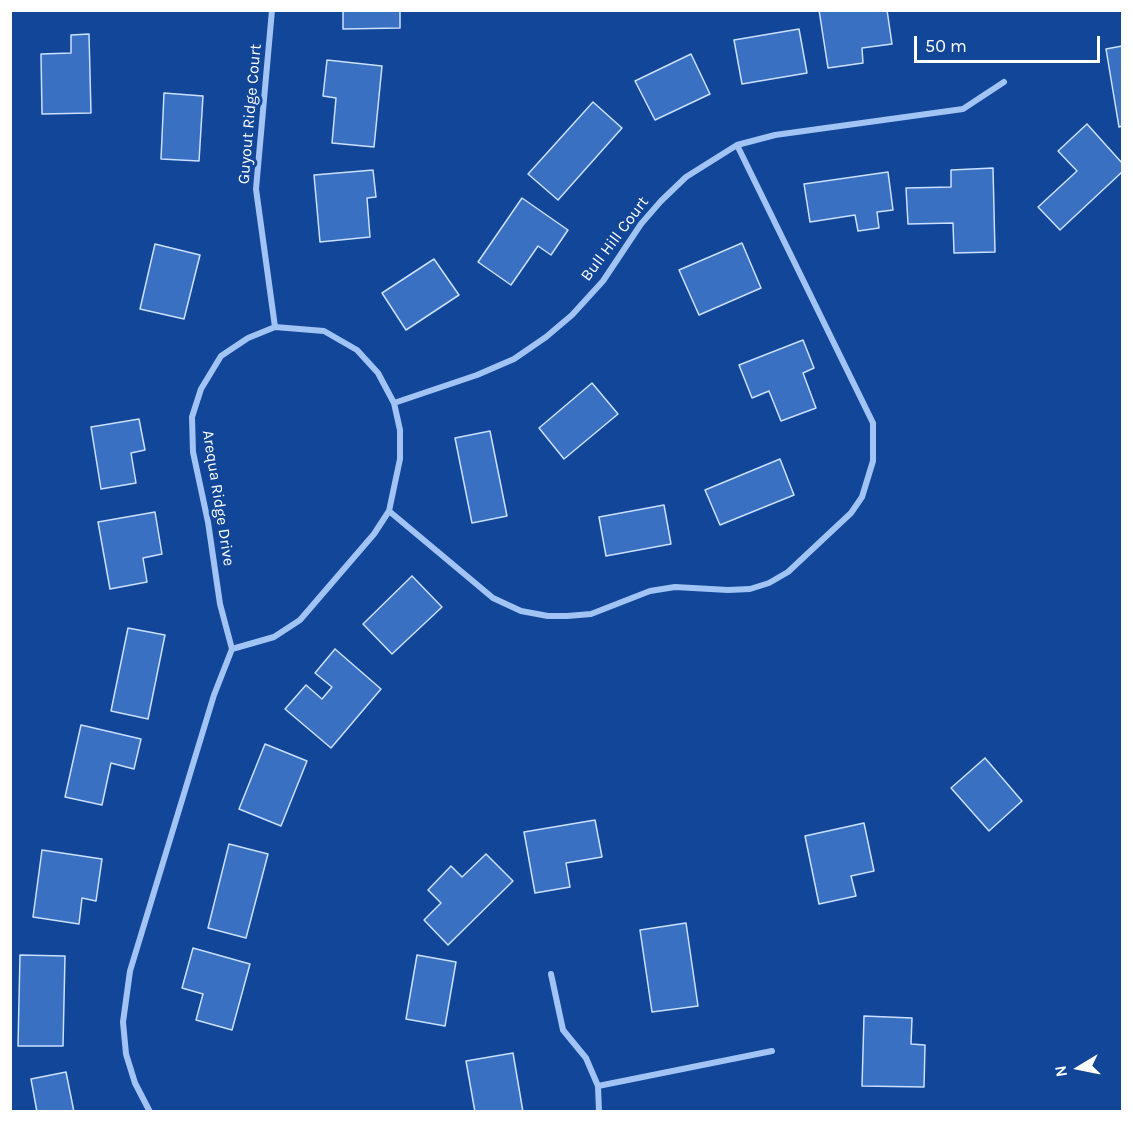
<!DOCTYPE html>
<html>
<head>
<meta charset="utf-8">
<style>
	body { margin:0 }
	#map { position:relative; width:1133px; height:1122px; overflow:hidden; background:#114699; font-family:Karla,sans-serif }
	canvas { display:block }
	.frame { position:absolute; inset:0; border:12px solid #fff; pointer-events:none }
	.north { position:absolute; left:1049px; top:1038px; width:60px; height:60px; -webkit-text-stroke:4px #114699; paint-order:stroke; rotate:260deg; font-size:16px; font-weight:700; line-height:24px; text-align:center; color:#fff }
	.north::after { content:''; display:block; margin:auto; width:21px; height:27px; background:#fff; clip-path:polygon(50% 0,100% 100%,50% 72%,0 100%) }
	.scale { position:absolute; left:914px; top:36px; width:186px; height:27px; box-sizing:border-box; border:3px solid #fff; border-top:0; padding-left:8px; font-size:18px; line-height:21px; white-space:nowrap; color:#fff; -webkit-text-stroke:4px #114699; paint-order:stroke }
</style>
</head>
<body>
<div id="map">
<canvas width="1133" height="1122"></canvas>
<div class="frame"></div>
<div class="north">N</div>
<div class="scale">50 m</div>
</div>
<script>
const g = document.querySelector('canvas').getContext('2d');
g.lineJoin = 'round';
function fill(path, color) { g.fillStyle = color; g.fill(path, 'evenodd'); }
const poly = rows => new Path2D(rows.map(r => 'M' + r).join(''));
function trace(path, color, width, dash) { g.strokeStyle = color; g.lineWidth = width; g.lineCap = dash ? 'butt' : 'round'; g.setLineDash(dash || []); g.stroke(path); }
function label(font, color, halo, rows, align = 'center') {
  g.font = font + ' Karla,sans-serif'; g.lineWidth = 6; g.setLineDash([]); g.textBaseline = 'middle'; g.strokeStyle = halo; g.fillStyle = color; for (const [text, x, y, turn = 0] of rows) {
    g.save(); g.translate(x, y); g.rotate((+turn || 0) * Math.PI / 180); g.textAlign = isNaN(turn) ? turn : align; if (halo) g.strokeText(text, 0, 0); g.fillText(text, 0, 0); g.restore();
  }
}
const building = poly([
	[343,10,400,10,400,28,343,29,343,10],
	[819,10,887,10,892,44,862,48,863,63,828,68,819,10],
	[799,29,807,73,742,84,734,40,799,29],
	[89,34,91,113,42,114,41,54,71,53,71,35,89,34],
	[1122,46,1122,126,1119,127,1106,49,1122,46],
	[691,54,710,94,655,120,635,81,691,54],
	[327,60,382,66,374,147,332,143,336,98,323,96,327,60],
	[164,93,203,96,199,161,161,159,164,93],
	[593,102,622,128,558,200,528,174,593,102],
	[1087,124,1122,163,1122,172,1060,230,1038,207,1077,171,1058,151,1087,124],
	[993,168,995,252,954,253,953,223,908,224,906,188,951,187,951,170,993,168],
	[373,170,376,197,367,198,370,237,320,242,314,175,373,170],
	[888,172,893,210,877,212,879,228,858,231,855,215,810,222,804,184,888,172],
	[522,198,568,230,551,255,538,246,511,285,478,262,522,198],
	[742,243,761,288,699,315,679,270,742,243],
	[155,244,200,255,184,319,140,309,155,244],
	[434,259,459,295,406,330,382,293,434,259],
	[803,340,814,368,803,373,816,408,781,421,769,391,752,398,739,365,803,340],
	[592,383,618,414,564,459,539,428,592,383],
	[139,419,145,450,131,453,136,483,101,489,91,427,139,419],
	[490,431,507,516,472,523,455,438,490,431],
	[780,459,794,495,720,525,705,490,780,459],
	[664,505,671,544,606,556,599,517,664,505],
	[155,512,162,554,143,558,147,582,110,589,98,522,155,512],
	[412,576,442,607,392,654,363,624,412,576],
	[128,628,165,635,148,719,111,711,128,628],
	[335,649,381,689,331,748,285,709,306,685,322,699,332,687,315,673,335,649],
	[81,725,141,739,134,769,111,763,102,805,65,797,81,725],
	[265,744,307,761,281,826,239,809,265,744],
	[985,758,1022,801,989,831,951,788,985,758],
	[595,820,602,857,566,863,570,887,535,893,524,832,595,820],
	[864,823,874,871,851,876,856,896,819,904,805,836,864,823],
	[229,844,268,854,246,938,208,928,229,844],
	[42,850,102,859,96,901,82,898,79,924,33,917,42,850],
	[486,854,513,881,448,945,424,920,441,903,428,890,451,866,462,877,486,854],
	[686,923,698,1006,652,1012,640,930,686,923],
	[193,948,250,964,232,1030,196,1020,203,994,182,988,193,948],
	[20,955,65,956,63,1046,18,1046,20,955],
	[417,955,456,962,445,1026,406,1019,417,955],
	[864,1016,912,1018,911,1044,925,1045,924,1087,862,1086,864,1016],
	[513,1053,523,1112,475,1112,466,1061,513,1053],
	[66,1072,74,1112,37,1112,31,1079,66,1072]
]);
fill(building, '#3970c1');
trace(building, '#cbe0fe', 1.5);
trace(poly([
	[272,10,256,189,275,327],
	[394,403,477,375,514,359,546,337,572,315,603,281,641,224,661,201,686,177,737,145,775,135,963,109,1004,82],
	[389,511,493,598,521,611,548,616,567,616,591,614,650,591,675,587,728,590,750,589,769,583,788,572,851,513,862,497,873,461,873,423,737,145],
	[551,974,563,1030,586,1058,598,1086,599,1112],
	[598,1086,772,1051],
	[150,1112,135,1083,126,1054,123,1022,130,971,214,695,232,649,220,604,208,522,193,452,192,417,201,389,221,356,248,338,275,327,324,331,357,350,378,373,394,403,400,430,400,459,389,511,374,534,300,620,274,637,232,649]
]), '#a2c4f4', 6);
label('16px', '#fff', '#114699', [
	["Guyout Ridge Court",250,114,-85],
	["Bull Hill Court",615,239,-53],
	["Arequa Ridge Drive",218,498,81]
]);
</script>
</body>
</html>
